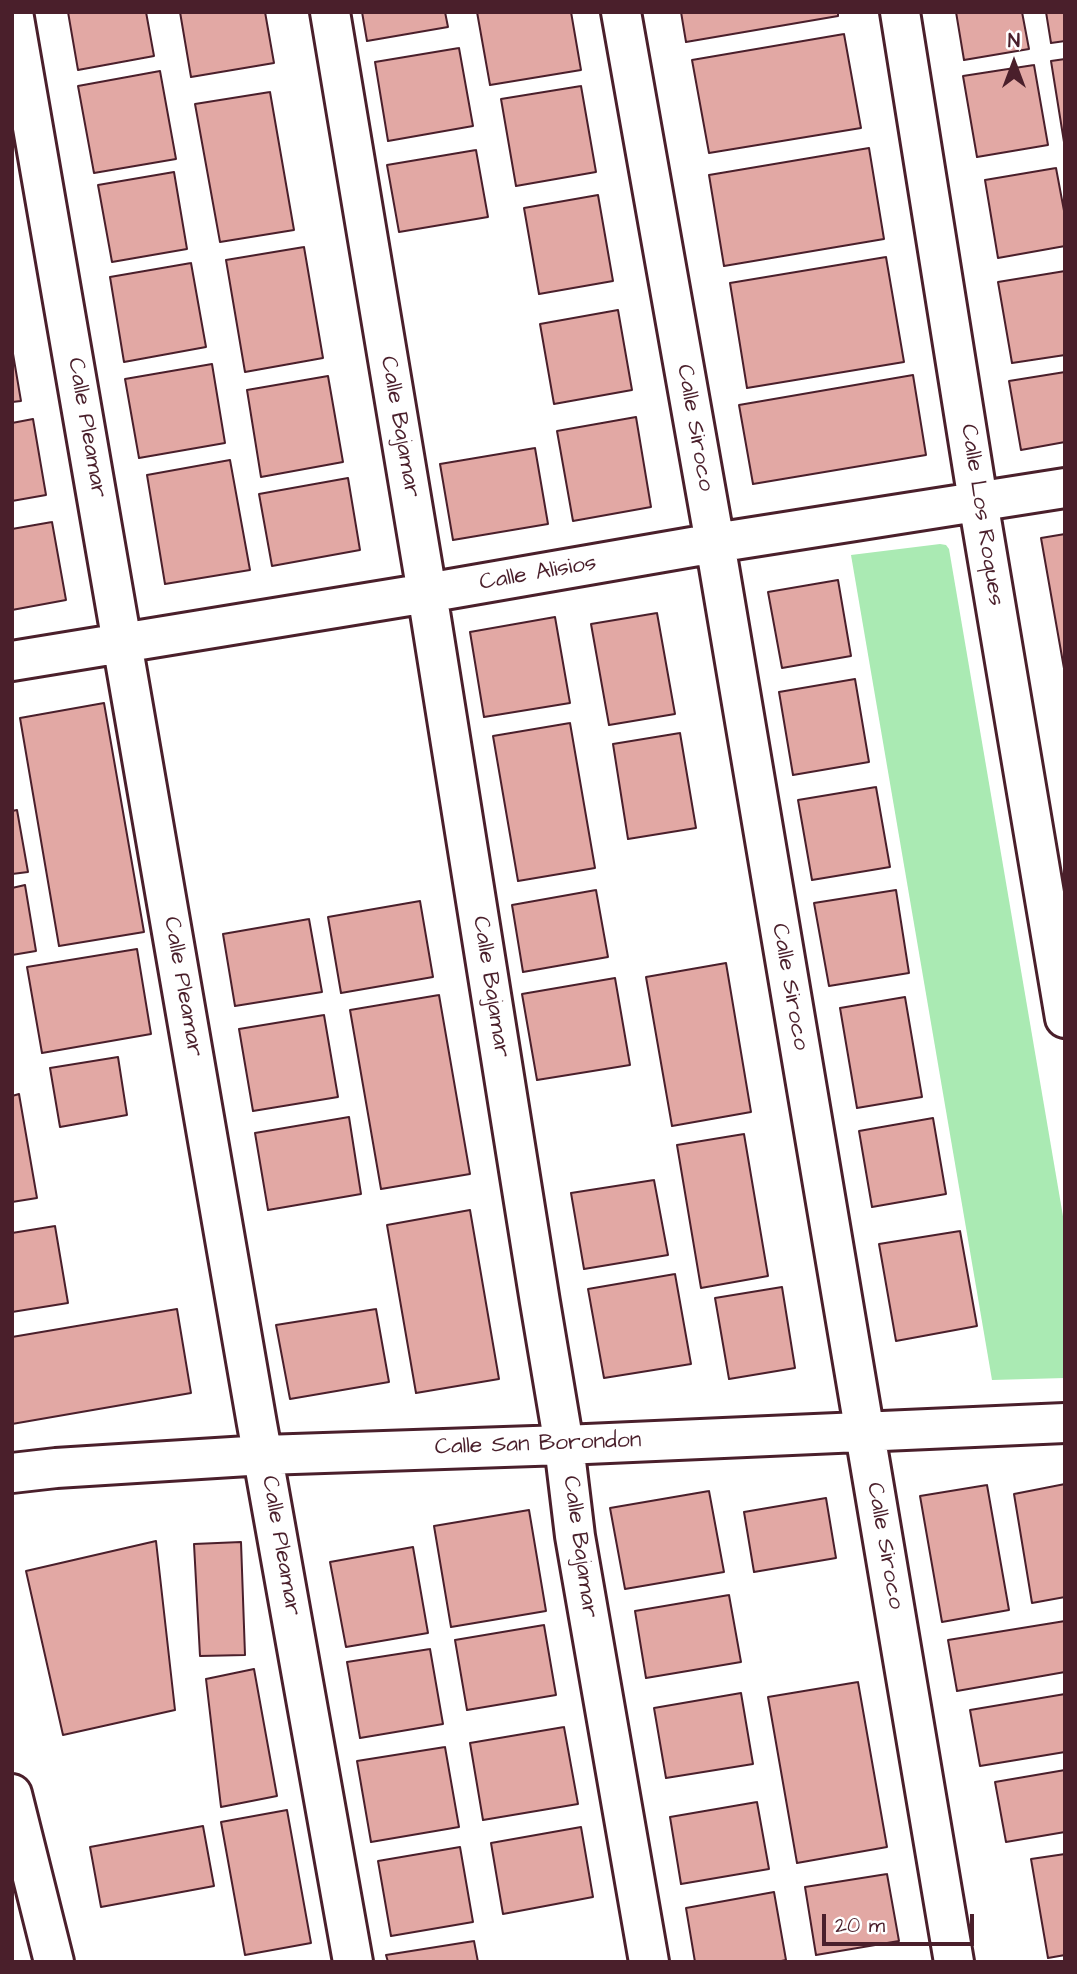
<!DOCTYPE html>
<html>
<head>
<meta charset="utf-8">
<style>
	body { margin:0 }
	#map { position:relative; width:1077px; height:1974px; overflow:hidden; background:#fff; font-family:"Architects Daughter",sans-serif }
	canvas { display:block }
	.frame { position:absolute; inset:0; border:14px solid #4a1f2b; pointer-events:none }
	.north { position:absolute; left:979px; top:28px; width:70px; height:70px; -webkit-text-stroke:5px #fff; paint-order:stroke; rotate:0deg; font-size:19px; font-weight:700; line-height:28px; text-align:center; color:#4a1f2b }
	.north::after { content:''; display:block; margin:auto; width:24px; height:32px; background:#4a1f2b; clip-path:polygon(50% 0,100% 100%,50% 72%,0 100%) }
	.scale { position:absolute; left:822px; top:1914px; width:152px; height:32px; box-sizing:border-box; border:4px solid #4a1f2b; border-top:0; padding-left:9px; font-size:21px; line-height:24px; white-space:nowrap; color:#4a1f2b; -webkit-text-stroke:5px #fff; paint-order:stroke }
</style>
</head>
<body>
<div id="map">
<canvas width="1077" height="1974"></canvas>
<div class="frame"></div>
<div class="north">N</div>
<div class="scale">20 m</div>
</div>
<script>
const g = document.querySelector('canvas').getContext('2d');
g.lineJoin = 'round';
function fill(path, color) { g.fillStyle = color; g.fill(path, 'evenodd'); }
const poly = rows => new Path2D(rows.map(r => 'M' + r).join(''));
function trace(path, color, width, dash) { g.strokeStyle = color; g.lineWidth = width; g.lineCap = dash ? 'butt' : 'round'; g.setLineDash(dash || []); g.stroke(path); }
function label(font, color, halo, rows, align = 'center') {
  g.font = font + ' "Architects Daughter",sans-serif'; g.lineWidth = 7; g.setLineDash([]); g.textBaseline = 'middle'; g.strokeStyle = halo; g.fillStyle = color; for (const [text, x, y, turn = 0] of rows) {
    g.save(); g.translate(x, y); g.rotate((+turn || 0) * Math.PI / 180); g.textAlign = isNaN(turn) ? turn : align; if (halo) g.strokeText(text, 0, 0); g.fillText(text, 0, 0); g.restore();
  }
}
fill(poly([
	[940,544,946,545,949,549,1065,1228,1065,1378,992,1380,851,555]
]), '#aaeab3');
const building = poly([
	[68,12,146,12,154,56,78,70,68,12],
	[180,12,265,12,274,63,191,77,180,12],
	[362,12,445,12,448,27,367,41,362,12],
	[477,12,571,12,581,70,490,85,477,12],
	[681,12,838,12,838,16,686,42,681,12],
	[956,12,1022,12,1029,49,964,60,956,12],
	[1046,12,1065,12,1065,41,1051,43,1046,12],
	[844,34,861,128,709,153,692,60,844,34],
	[459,48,473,126,388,141,375,62,459,48],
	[1065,59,1065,142,1064,142,1051,61,1065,59],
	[1034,65,1048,145,977,157,963,76,1034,65],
	[160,71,176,159,94,173,78,86,160,71],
	[581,86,596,172,516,186,501,99,581,86],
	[270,92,294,230,220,242,195,104,270,92],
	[869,148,884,239,724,266,709,175,869,148],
	[476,150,488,217,399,232,387,165,476,150],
	[1056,168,1065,216,1065,246,998,258,985,180,1056,168],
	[174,172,187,249,112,262,98,185,174,172],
	[598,195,613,281,539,294,524,208,598,195],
	[304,247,323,358,245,372,226,260,304,247],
	[886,257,904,362,747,388,730,283,886,257],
	[191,263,206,347,124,362,110,277,191,263],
	[1065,271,1065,355,1012,363,998,282,1065,271],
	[618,310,632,390,554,404,540,324,618,310],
	[12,348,21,401,12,402,12,348],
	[212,364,225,443,139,458,125,379,212,364],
	[1065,372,1065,442,1021,450,1009,381,1065,372],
	[913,375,926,455,753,484,739,405,913,375],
	[328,376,343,462,261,477,247,390,328,376],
	[636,417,651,507,573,521,557,431,636,417],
	[33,419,46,495,12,501,12,423,33,419],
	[535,448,548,524,453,540,440,464,535,448],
	[230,460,250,570,165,584,147,475,230,460],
	[348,478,360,550,272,566,259,494,348,478],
	[52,522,66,600,12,610,12,529,52,522],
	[1065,534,1065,674,1041,538,1065,534],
	[838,580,851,656,782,668,768,592,838,580],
	[657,613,675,714,609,725,591,624,657,613],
	[555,617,570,703,484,717,470,632,555,617],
	[855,679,869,762,793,775,779,692,855,679],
	[104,703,144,932,59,946,20,718,104,703],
	[570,723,595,868,518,881,493,736,570,723],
	[680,733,696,828,628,839,613,744,680,733],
	[876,787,890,867,812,880,798,800,876,787],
	[17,810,28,872,12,874,12,811,17,810],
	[25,885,36,951,12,955,12,888,25,885],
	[596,890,608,957,523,972,512,905,596,890],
	[896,890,909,973,829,986,814,903,896,890],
	[420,901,433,977,341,993,328,917,420,901],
	[309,919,322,992,235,1006,223,934,309,919],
	[137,949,151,1034,42,1053,27,967,137,949],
	[726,963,751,1112,672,1126,646,977,726,963],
	[615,978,630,1065,537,1080,522,994,615,978],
	[439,995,470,1174,381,1189,350,1010,439,995],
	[905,997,922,1097,857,1108,840,1008,905,997],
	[324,1015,338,1097,253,1111,239,1029,324,1015],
	[118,1057,127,1115,60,1127,50,1068,118,1057],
	[19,1094,37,1198,12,1202,12,1096,19,1094],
	[349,1117,361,1194,268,1210,255,1133,349,1117],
	[933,1118,946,1194,872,1207,859,1131,933,1118],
	[744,1134,768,1276,701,1288,677,1145,744,1134],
	[654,1180,668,1255,584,1269,571,1193,654,1180],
	[470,1210,499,1379,416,1393,387,1225,470,1210],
	[55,1226,68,1303,12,1312,12,1233,55,1226],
	[960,1231,977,1326,896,1341,879,1244,960,1231],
	[675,1274,691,1364,604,1378,588,1289,675,1274],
	[782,1287,795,1368,729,1379,715,1298,782,1287],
	[177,1309,191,1393,12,1424,12,1337,177,1309],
	[376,1309,389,1382,290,1399,276,1325,376,1309],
	[1065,1484,1065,1597,1032,1603,1014,1494,1065,1484],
	[987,1485,1009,1610,942,1622,920,1496,987,1485],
	[709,1491,724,1572,625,1589,610,1508,709,1491],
	[826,1498,836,1558,754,1572,744,1512,826,1498],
	[529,1510,546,1611,451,1627,434,1526,529,1510],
	[156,1541,175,1710,63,1735,26,1571,156,1541],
	[241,1542,245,1655,200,1656,194,1544,241,1542],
	[413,1547,428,1633,346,1647,330,1562,413,1547],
	[729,1595,741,1662,646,1678,635,1611,729,1595],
	[1065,1621,1065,1672,957,1691,948,1640,1065,1621],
	[544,1625,556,1695,467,1710,455,1640,544,1625],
	[430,1649,443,1724,360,1738,347,1662,430,1649],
	[254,1669,277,1796,221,1807,206,1679,254,1669],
	[858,1682,887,1847,797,1863,768,1697,858,1682],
	[741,1693,753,1764,666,1778,654,1708,741,1693],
	[1065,1694,1065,1752,980,1766,970,1710,1065,1694],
	[564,1727,578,1804,483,1820,470,1743,564,1727],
	[445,1747,459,1827,371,1842,357,1761,445,1747],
	[1065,1770,1065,1832,1006,1842,995,1782,1065,1770],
	[757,1802,769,1869,681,1884,670,1817,757,1802],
	[287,1810,311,1943,245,1955,221,1822,287,1810],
	[203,1826,214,1886,101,1907,90,1847,203,1826],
	[581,1827,593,1897,503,1914,491,1843,581,1827],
	[460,1847,473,1922,391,1936,378,1861,460,1847],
	[1065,1854,1065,1955,1048,1958,1031,1859,1065,1854],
	[887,1874,899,1941,816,1955,805,1887,887,1874],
	[774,1892,786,1960,777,1962,695,1962,686,1908,774,1892],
	[474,1941,478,1962,388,1962,386,1955,474,1941]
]);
fill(building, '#e2a8a4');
trace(building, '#4a1f2b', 2);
const minor = poly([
	[13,12,257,1424,353,1962],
	[330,12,427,593,540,1302,564,1445,575,1536,649,1962],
	[621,12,715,543,954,1962],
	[900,12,978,501,1065,1018],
	[12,661,427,593,715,543,1065,488],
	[12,1473,56,1468,264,1455,564,1445,1065,1423],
	[12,1794,54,1962]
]);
trace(minor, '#4a1f2b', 44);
trace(minor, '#fff', 38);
label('23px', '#4a1f2b', '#fff', [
	["Calle Bajamar",399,427,80],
	["Calle Pleamar",86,428,80],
	["Calle Siroco",694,428,80],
	["Calle Los Roques",981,515,81],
	["Calle Alisios",538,574,-10],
	["Calle Pleamar",182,987,80],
	["Calle Bajamar",490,987,81],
	["Calle Siroco",789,987,80],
	["Calle San Borondon",538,1445,-2],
	["Calle Pleamar",280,1546,80],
	["Calle Siroco",884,1546,80],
	["Calle Bajamar",579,1547,82]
]);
</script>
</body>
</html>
